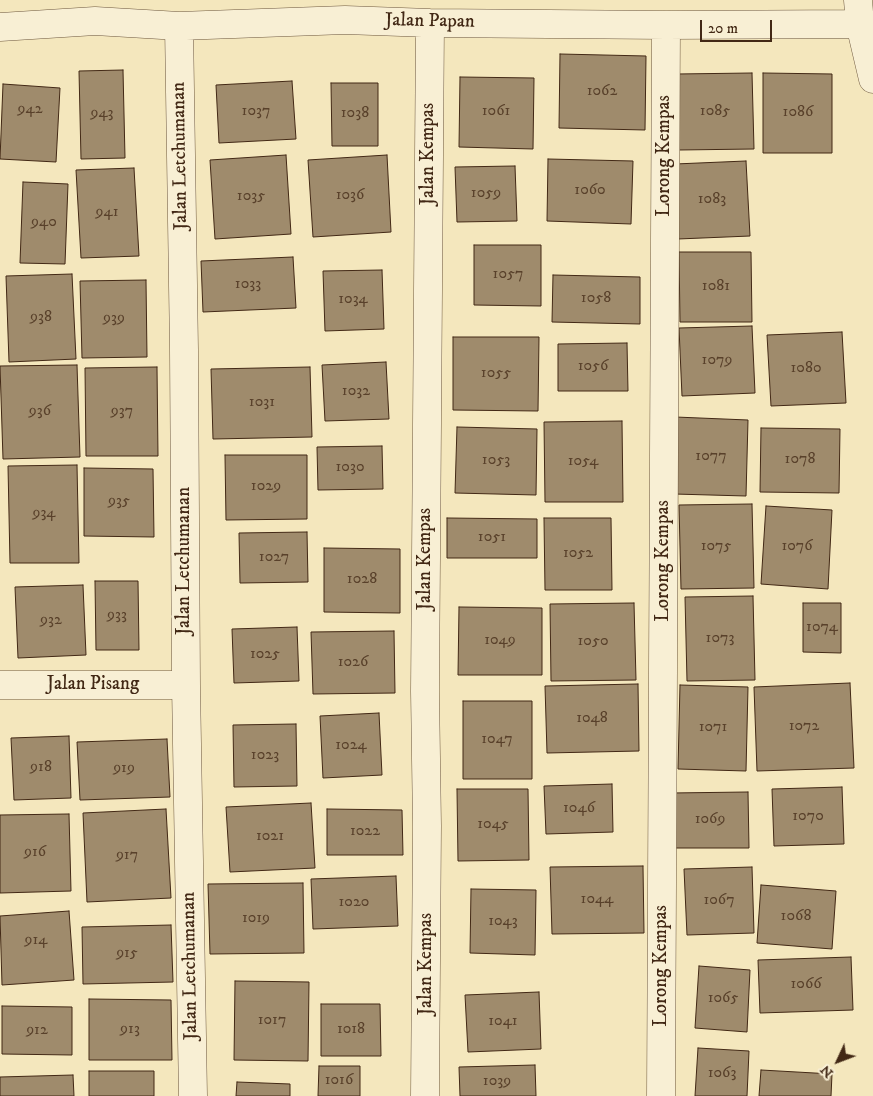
<!DOCTYPE html>
<html>
<head>
<meta charset="utf-8">
<style>
	body { margin:0 }
	#map { position:relative; width:873px; height:1096px; overflow:hidden; background:#f4e7bd; font-family:"IM FELL DW Pica",serif }
	canvas { display:block }
	.north { position:absolute; left:813px; top:1036px; width:50px; height:50px; -webkit-text-stroke:4px #f8efd4; paint-order:stroke; rotate:227deg; font-size:14px; font-weight:700; line-height:20px; text-align:center; color:#422815 }
	.north::after { content:''; display:block; margin:auto; width:18px; height:22px; background:#422815; clip-path:polygon(50% 0,100% 100%,50% 72%,0 100%) }
	.scale { position:absolute; left:700px; top:20px; width:72px; height:22px; box-sizing:border-box; border:2px solid #422815; border-top:0; padding-left:6px; font-size:15px; line-height:18px; white-space:nowrap; color:#422815; -webkit-text-stroke:4px #f8efd4; paint-order:stroke }
</style>
</head>
<body>
<div id="map">
<canvas width="873" height="1096"></canvas>
<div class="north">N</div>
<div class="scale">20 m</div>
</div>
<script>
const g = document.querySelector('canvas').getContext('2d');
g.lineJoin = 'round';
function fill(path, color) { g.fillStyle = color; g.fill(path, 'evenodd'); }
const poly = rows => new Path2D(rows.map(r => 'M' + r).join(''));
function trace(path, color, width, dash) { g.strokeStyle = color; g.lineWidth = width; g.lineCap = dash ? 'butt' : 'round'; g.setLineDash(dash || []); g.stroke(path); }
function label(font, color, halo, rows, align = 'center') {
  g.font = font + ' "IM FELL DW Pica",serif'; g.lineWidth = 5; g.setLineDash([]); g.textBaseline = 'middle'; g.strokeStyle = halo; g.fillStyle = color; for (const [text, x, y, turn = 0] of rows) {
    g.save(); g.translate(x, y); g.rotate((+turn || 0) * Math.PI / 180); g.textAlign = isNaN(turn) ? turn : align; if (halo) g.strokeText(text, 0, 0); g.fillText(text, 0, 0); g.restore();
  }
}
const building = poly([
	[560,54,646,56,645,130,559,128,560,54],
	[123,70,125,158,81,159,79,71,123,70],
	[752,73,754,149,679,150,677,74,752,73],
	[763,73,832,74,832,153,763,153,763,73],
	[460,77,534,78,533,149,459,147,460,77],
	[292,81,296,139,219,143,216,85,292,81],
	[331,83,378,83,378,146,332,146,331,83],
	[3,84,60,88,56,162,0,159,3,84],
	[286,155,291,234,215,239,210,160,286,155],
	[387,155,391,232,313,237,308,160,387,155],
	[548,159,633,161,631,224,547,221,548,159],
	[746,161,750,236,678,239,675,164,746,161],
	[515,166,517,221,457,222,455,167,515,166],
	[134,168,139,256,81,258,76,170,134,168],
	[23,182,68,184,65,264,20,263,23,182],
	[474,245,541,245,541,306,474,305,474,245],
	[679,252,751,252,752,322,680,322,679,252],
	[293,257,296,308,203,312,201,261,293,257],
	[382,270,384,329,325,331,323,271,382,270],
	[72,274,76,359,9,362,6,276,72,274],
	[553,275,640,277,640,324,552,322,553,275],
	[146,280,147,357,82,358,80,281,146,280],
	[752,326,755,393,682,396,679,328,752,326],
	[842,332,846,403,771,406,767,335,842,332],
	[453,337,539,337,538,411,453,410,453,337],
	[627,343,628,391,558,391,558,344,627,343],
	[386,362,389,419,325,421,322,365,386,362],
	[77,365,80,457,3,459,0,366,77,365],
	[157,367,158,456,86,456,85,368,157,367],
	[310,367,312,437,213,439,211,369,310,367],
	[675,417,748,420,746,496,674,494,675,417],
	[622,421,623,502,545,502,544,422,622,421],
	[457,427,537,429,536,495,455,493,457,427],
	[761,428,840,429,839,493,760,492,761,428],
	[382,446,383,489,318,490,317,447,382,446],
	[225,455,307,455,307,519,226,520,225,455],
	[77,465,79,563,10,563,8,466,77,465],
	[84,468,153,469,154,537,84,536,84,468],
	[752,504,754,588,681,589,679,505,752,504],
	[766,506,832,510,828,589,761,584,766,506],
	[447,518,537,519,537,558,447,558,447,518],
	[544,518,611,518,612,590,545,590,544,518],
	[307,532,308,582,240,583,239,533,307,532],
	[324,548,400,549,400,613,324,612,324,548],
	[95,581,138,581,139,650,96,650,95,581],
	[83,585,86,655,18,658,15,587,83,585],
	[753,596,755,680,687,681,685,597,753,596],
	[634,603,636,680,551,681,550,604,634,603],
	[803,603,841,603,841,653,803,652,803,603],
	[459,607,542,608,542,675,458,675,459,607],
	[297,627,299,681,234,683,232,629,297,627],
	[394,631,395,693,313,694,311,632,394,631],
	[850,683,854,768,757,771,754,687,850,683],
	[638,684,639,751,547,753,545,686,638,684],
	[680,685,748,687,746,771,678,769,680,685],
	[463,701,532,701,532,779,463,779,463,701],
	[379,713,382,775,323,778,320,716,379,713],
	[296,724,297,786,234,787,233,725,296,724],
	[69,736,71,798,14,800,11,738,69,736],
	[167,739,170,797,80,800,77,742,167,739],
	[612,784,613,832,546,834,544,786,612,784],
	[842,787,844,844,774,846,772,789,842,787],
	[457,789,528,789,529,860,458,861,457,789],
	[748,792,749,848,672,848,671,793,748,792],
	[311,803,315,868,230,872,226,807,311,803],
	[166,809,171,898,87,902,83,813,166,809],
	[327,809,402,810,403,855,327,855,327,809],
	[69,814,71,891,0,893,0,815,69,814],
	[643,866,644,933,552,934,550,867,643,866],
	[752,867,754,933,687,935,684,869,752,867],
	[396,876,398,926,313,929,311,879,396,876],
	[303,883,304,953,210,954,208,884,303,883],
	[761,885,836,891,832,949,757,943,761,885],
	[471,889,536,890,535,955,470,953,471,889],
	[69,911,74,980,2,985,0,916,69,911],
	[171,925,173,982,83,984,82,927,171,925],
	[851,957,853,1010,760,1013,758,960,851,957],
	[699,966,750,970,747,1032,695,1028,699,966],
	[235,981,309,982,308,1061,234,1060,235,981],
	[539,992,541,1049,468,1052,465,995,539,992],
	[89,999,171,1000,172,1060,89,1060,89,999],
	[321,1004,380,1004,381,1056,321,1056,321,1004],
	[2,1006,72,1007,72,1055,2,1054,2,1006],
	[698,1048,749,1051,747,1096,695,1096,698,1048],
	[535,1065,536,1096,460,1096,459,1067,535,1065],
	[319,1066,360,1066,360,1096,318,1096,319,1066],
	[761,1070,832,1074,831,1096,759,1096,761,1070],
	[89,1071,154,1071,154,1096,89,1096,89,1071],
	[73,1075,74,1096,0,1096,0,1077,73,1075],
	[237,1082,290,1084,290,1096,236,1096,237,1082]
]);
fill(building, '#9f8b6c');
trace(building, '#422815', 1);
const minor = poly([
	[858,0,860,24,873,79],
	[179,26,184,350,186,685,193,1096],
	[0,27,95,21,179,26,345,20,430,23,666,25,860,24],
	[0,685,186,685],
	[425,1096,427,826,425,691,430,23],
	[661,1096,666,25]
]);
trace(minor, '#6e583f', 29);
trace(minor, '#f8efd4', 28);
label('16px', '#59412b', null, [
	["1062",602,92],
	["942",30,110],
	["1037",256,112],
	["1061",496,112],
	["1085",715,112],
	["1086",798,113],
	["943",102,114],
	["1038",355,114],
	["1060",590,191],
	["1059",486,194],
	["1036",350,196],
	["1035",251,197],
	["1083",712,200],
	["941",107,213],
	["940",44,223],
	["1057",508,275],
	["1033",248,285],
	["1081",716,287],
	["1058",596,299],
	["1034",353,300],
	["938",41,318],
	["939",114,319],
	["1079",717,361],
	["1056",593,367],
	["1080",806,369],
	["1055",496,374],
	["1032",356,392],
	["1031",262,403],
	["936",40,412],
	["937",122,412],
	["1077",711,457],
	["1078",800,460],
	["1053",496,461],
	["1054",583,462],
	["1030",350,468],
	["1029",266,487],
	["935",119,502],
	["934",44,514],
	["1051",492,538],
	["1075",716,547],
	["1076",797,547],
	["1052",578,554],
	["1027",274,558],
	["1028",362,580],
	["933",117,616],
	["932",51,621],
	["1074",822,628],
	["1073",720,639],
	["1049",500,641],
	["1050",593,642],
	["1025",265,655],
	["1026",353,663],
	["1048",592,719],
	["1072",804,727],
	["1071",713,728],
	["1047",497,740],
	["1024",351,746],
	["1023",265,756],
	["918",41,768],
	["919",124,769],
	["1046",579,809],
	["1070",808,817],
	["1069",710,820],
	["1045",493,825],
	["1022",365,832],
	["1021",270,837],
	["916",35,853],
	["917",127,856],
	["1044",597,900],
	["1067",719,901],
	["1020",354,903],
	["1068",796,917],
	["1019",256,919],
	["1043",503,922],
	["914",36,941],
	["915",127,954],
	["1066",806,985],
	["1065",723,999],
	["1017",272,1021],
	["1041",503,1022],
	["913",130,1030],
	["1018",351,1030],
	["912",37,1031],
	["1063",722,1074],
	["1016",339,1081],
	["1039",497,1082]
]);
label('19px', '#422815', '#f8efd4', [
	["Jalan Papan",430,22,1],
	["Jalan Kempas",429,154,-90],
	["Jalan Letchumanan",181,156,-91],
	["Lorong Kempas",665,156,-90],
	["Jalan Kempas",426,559,-90],
	["Jalan Letchumanan",185,561,-90],
	["Lorong Kempas",664,561,-90],
	["Jalan Pisang",93,685],
	["Jalan Kempas",427,964,-90],
	["Jalan Letchumanan",191,966,-91],
	["Lorong Kempas",662,966,-90]
]);
</script>
</body>
</html>
